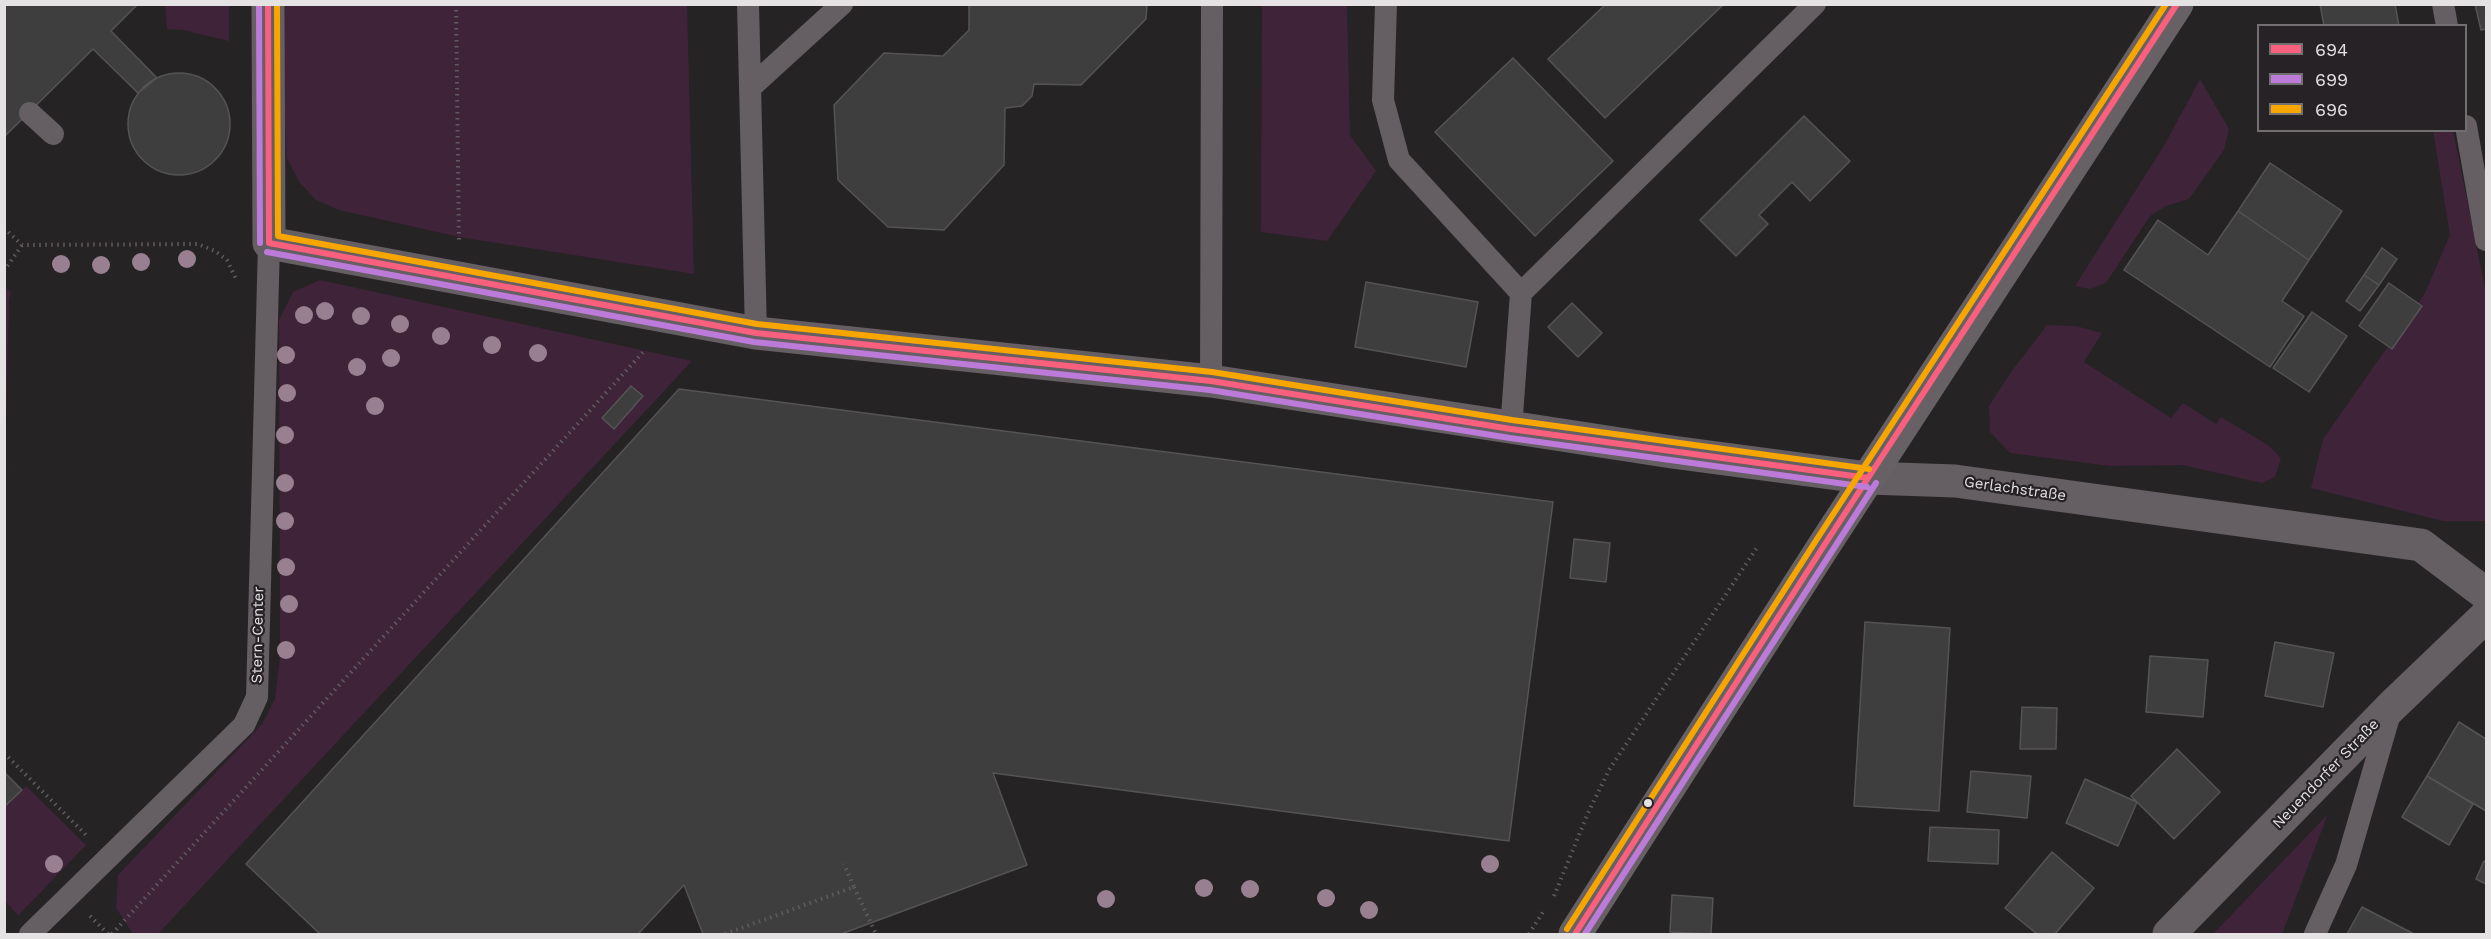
<!DOCTYPE html>
<html>
<head>
<meta charset="utf-8">
<style>
	body { margin:0 }
	#map { position:relative; width:2491px; height:939px; overflow:hidden; background:#252324; font-family:"Work Sans",sans-serif }
	canvas { display:block }
	.frame { position:absolute; inset:0; border:6px solid #e5e2e4; pointer-events:none }
	.legend { position:absolute; left:2257px; top:24px; width:210px; height:108px; box-sizing:border-box; background:#262225; border:2px solid #726f71; margin:0; padding:8px 10px; list-style:none; font-size:18px; color:#e5e2e4 }
	.legend li { display:flex; align-items:center; gap:12px; height:30px }
	.legend b { width:30px; border:2px solid #726f71 }
</style>
</head>
<body>
<div id="map">
<canvas width="2491" height="939"></canvas>
<div class="frame"></div>
<ul class="legend">
<li><b style="height:8px;background:#f8607d"></b>694</li>
<li><b style="height:8px;background:#bd7bd9"></b>699</li>
<li><b style="height:8px;background:#f7a600"></b>696</li>
</ul>
</div>
<script>
const g = document.querySelector('canvas').getContext('2d');
g.lineJoin = 'round';
function fill(path, color) { g.fillStyle = color; g.fill(path, 'evenodd'); }
const poly = rows => new Path2D(rows.map(r => 'M' + r).join(''));
function trace(path, color, width, dash) { g.strokeStyle = color; g.lineWidth = width; g.lineCap = dash ? 'butt' : 'round'; g.setLineDash(dash || []); g.stroke(path); }
function label(font, color, halo, rows, align = 'center') {
  g.font = font + ' "Work Sans",sans-serif'; g.lineWidth = 4.5; g.setLineDash([]); g.textBaseline = 'middle'; g.strokeStyle = halo; g.fillStyle = color; for (const [text, x, y, turn = 0] of rows) {
    g.save(); g.translate(x, y); g.rotate((+turn || 0) * Math.PI / 180); g.textAlign = isNaN(turn) ? turn : align; if (halo) g.strokeText(text, 0, 0); g.fillText(text, 0, 0); g.restore();
  }
}
fill(poly([
	[165,5,229,5,229,41,183,30,167,29],
	[285,5,687,5,694,274,459,237,339,210,316,200,299,182,287,158,283,94],
	[1262,5,1347,5,1350,135,1376,171,1327,241,1261,232],
	[2200,79,2229,129,2224,150,2189,199,2166,206,2150,216,2106,283,2089,289,2075,286,2165,144],
	[2433,131,2453,131,2486,293,2486,521,2443,521,2311,488,2323,439,2424,295,2450,235],
	[320,280,692,361,158,934,133,934,116,908,118,875,262,724,275,699,280,657,279,320,293,292],
	[5,287,11,292,9,299,5,462],
	[2047,325,2076,326,2102,333,2084,362,2171,418,2183,403,2216,424,2221,417,2268,445,2281,458,2275,477,2262,483,2183,465,2110,466,2010,453,1990,432,1989,406,2011,372],
	[26,786,86,845,18,916,5,901,4,807],
	[2328,814,2282,934,2213,934]
]), '#3f2338');
const building = poly([
	[4,4,138,4,111,31,157,78,138,93,93,49,4,137,4,4],
	[969,4,1147,4,1146,19,1081,85,1034,84,1032,96,1022,106,1005,108,1004,165,944,230,888,227,838,180,834,105,884,53,943,56,969,30,969,4],
	[1606,4,1724,4,1605,118,1548,59,1606,4],
	[2320,4,2395,4,2399,26,2324,26,2320,4],
	[2475,4,2486,4,2486,29,2481,30,2475,4],
	[1513,58,1613,161,1535,236,1435,132,1513,58],
	'128 124a51 51 0 1 1 102 0a51 51 0 1 1-102 0Z',
	[1804,116,1850,161,1810,201,1792,182,1759,215,1768,224,1736,256,1700,220,1804,116],
	[2270,163,2342,211,2309,260,2238,211,2270,163],
	[2238,211,2309,260,2282,301,2304,316,2270,367,2124,270,2158,220,2208,255,2238,211],
	[2382,248,2397,259,2379,285,2364,275,2382,248],
	[2364,275,2379,285,2360,311,2346,301,2364,275],
	[1366,282,1478,302,1466,367,1355,347,1366,282],
	[2389,283,2422,306,2392,349,2359,326,2389,283],
	[1572,303,1602,333,1578,357,1548,327,1572,303],
	[2312,312,2347,336,2309,392,2273,368,2312,312],
	[631,386,643,396,614,429,602,418,631,386],
	[679,389,1553,502,1509,841,993,773,1027,865,841,934,703,934,684,885,638,934,320,934,246,864,679,389],
	[1574,539,1610,543,1606,582,1570,578,1574,539],
	[1865,622,1950,628,1939,811,1854,806,1865,622],
	[2275,642,2334,653,2323,707,2265,696,2275,642],
	[2150,656,2208,660,2203,717,2146,712,2150,656],
	[2022,707,2057,708,2056,749,2020,749,2022,707],
	[2459,722,2486,739,2486,811,2427,776,2459,722],
	[2177,749,2220,792,2174,839,2131,796,2177,749],
	[1971,771,2031,776,2027,818,1967,812,1971,771],
	[4,772,22,790,4,807,4,772],
	[2427,776,2473,804,2449,845,2402,817,2427,776],
	[2085,779,2137,802,2118,846,2066,823,2085,779],
	[1930,827,1999,830,1998,864,1928,861,1930,827],
	[2052,852,2094,888,2055,934,2037,934,2005,908,2052,852],
	[2484,861,2486,862,2486,884,2476,879,2484,861],
	[1672,895,1713,898,1711,934,1670,932,1672,895],
	[2362,907,2414,934,2347,934,2362,907]
]);
fill(building, '#3f3e3f');
trace(building, '#555455', 1.5);
trace(poly([
	[456,4,459,244],
	[4,228,22,245,198,244,215,251,227,260,236,279],
	[4,271,22,245],
	[4,471,10,470],
	[4,753,88,837],
	[854,887,876,934],
	[1554,896,1588,813,1609,770,1758,546],
	[90,916,108,934],
	[112,934,645,350],
	[725,934,854,887,844,864],
	[1529,934,1543,912]
]), '#605b5e', 4, [1.5, 4.5]);
trace(poly([
	[748,4,756,333],
	[1386,4,1383,100,1399,160,1521,293],
	[2443,4,2447,26],
	[751,87,842,4],
	[30,113,53,134],
	[2466,126,2486,240],
	[1211,381,1212,4],
	[1511,429,1521,293,1815,4],
	[30,934,244,725,257,697,269,243],
	[2315,934,2346,865,2391,710]
]), '#655e63', 22);
trace(poly([
	[268,4,269,243,756,333,1211,381,1672,452,1868,478,1955,481,2421,545,2486,594],
	[2169,934,2392,706,2486,616]
]), '#655e63', 33);
trace(poly([
	[1575,934,1825,544,2177,4]
]), '#676165', 33);
trace(poly([
	[268,4,269,243],
	[269,243,756,333,1211,381,1511,429,1868,478],
	[1575,934,1825,544,2177,4]
]), '#f8607d', 6);
trace(poly([
	[259,4,260,243],
	[267,252,754,342,1210,390,1510,438,1867,487],
	[1585,934,1876,483]
]), '#bd7bd9', 6);
trace(poly([
	[277,4,278,236,757,324,1212,372,1512,420,1869,469],
	[1567,929,1817,539,2166,4]
]), '#f7a600', 6);
g.fillStyle = '#988091';
for (const [x, y] of [
	[187,259],
	[141,262],
	[61,264],
	[101,265],
	[325,311],
	[304,315],
	[361,316],
	[400,324],
	[441,336],
	[492,345],
	[538,353],
	[286,355],
	[391,358],
	[357,367],
	[287,393],
	[375,406],
	[285,435],
	[285,483],
	[285,521],
	[286,567],
	[289,604],
	[286,650],
	[54,864],
	[1490,864],
	[1204,888],
	[1250,889],
	[1326,898],
	[1106,899],
	[1369,910]
]) { g.beginPath(); g.arc(x, y, 9, 0, 2 * Math.PI); g.fill(); }
for (const [x, y, r, color] of [
	[1648,803,5,"#e5e2e4"]
]) { const dot = new Path2D(); dot.arc(x, y, r, 0, 2 * Math.PI); g.fillStyle = color; g.fill(dot); trace(dot, '#262225', 2); }
label('15px', '#e5e2e4', '#262225', [
	["Gerlachstraße",2015,489,8],
	["Stern-Center",258,635,-89],
	["Neuendorfer Straße",2326,774,-46]
]);
</script>
</body>
</html>
